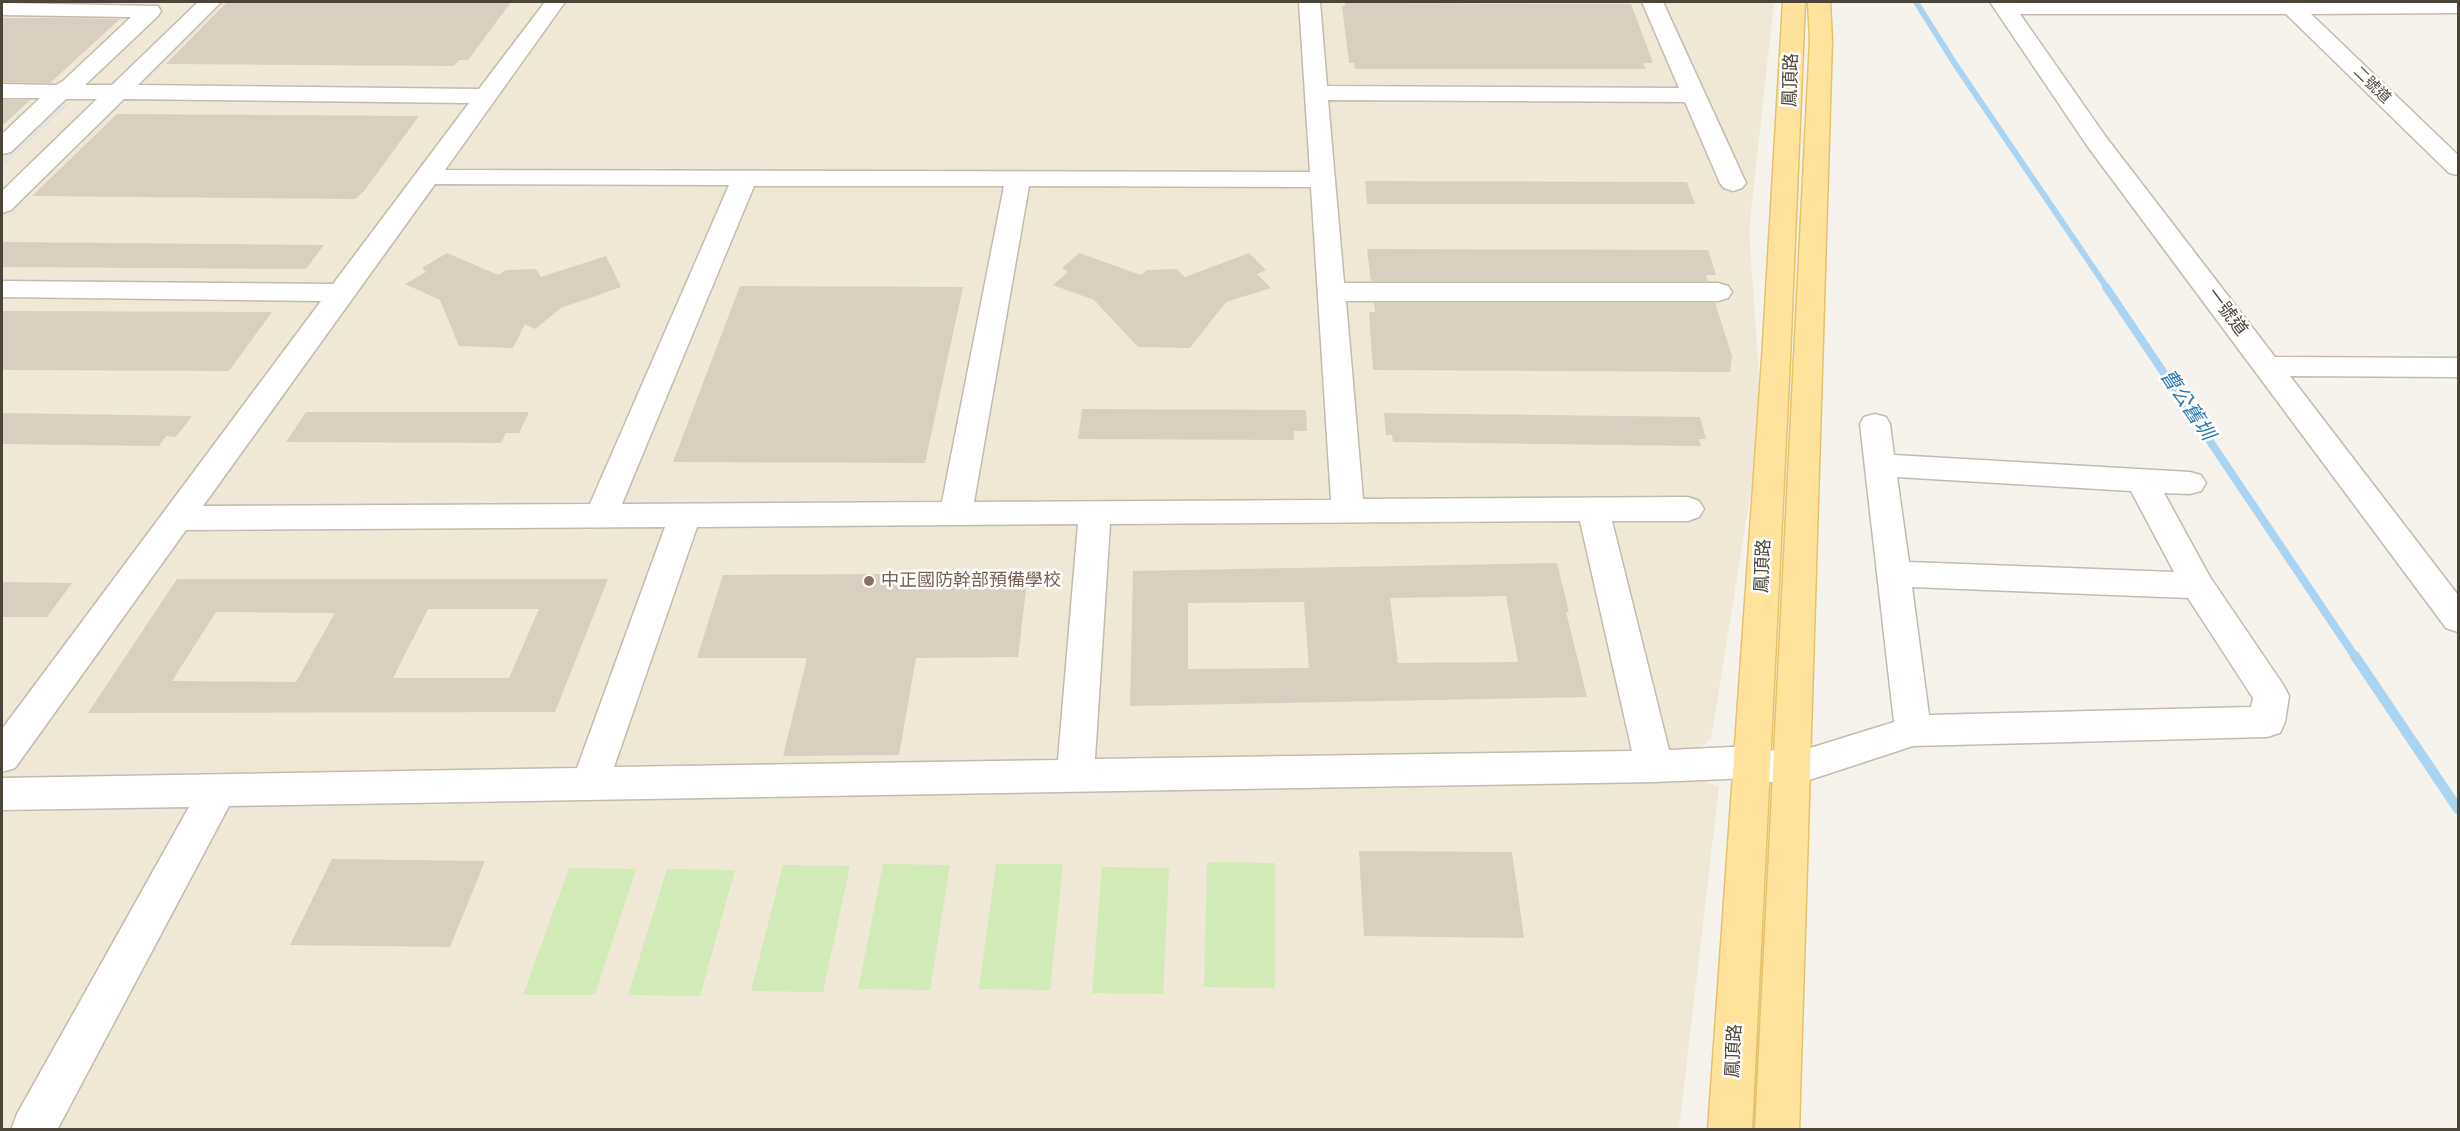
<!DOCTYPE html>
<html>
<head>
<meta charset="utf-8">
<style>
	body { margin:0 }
	#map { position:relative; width:2460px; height:1131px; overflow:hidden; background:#f6f3ec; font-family:Montserrat,sans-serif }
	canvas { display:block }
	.frame { position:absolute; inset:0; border:3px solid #4b4439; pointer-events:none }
</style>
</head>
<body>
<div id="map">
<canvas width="2460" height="1131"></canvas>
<div class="frame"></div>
</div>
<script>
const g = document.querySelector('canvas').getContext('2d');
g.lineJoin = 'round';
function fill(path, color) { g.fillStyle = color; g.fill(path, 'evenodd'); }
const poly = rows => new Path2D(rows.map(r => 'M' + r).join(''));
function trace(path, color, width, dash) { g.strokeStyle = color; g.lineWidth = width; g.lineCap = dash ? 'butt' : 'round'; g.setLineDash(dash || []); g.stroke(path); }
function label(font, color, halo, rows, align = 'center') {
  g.font = font + ' Montserrat,"Noto Sans TC",sans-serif'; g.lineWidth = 5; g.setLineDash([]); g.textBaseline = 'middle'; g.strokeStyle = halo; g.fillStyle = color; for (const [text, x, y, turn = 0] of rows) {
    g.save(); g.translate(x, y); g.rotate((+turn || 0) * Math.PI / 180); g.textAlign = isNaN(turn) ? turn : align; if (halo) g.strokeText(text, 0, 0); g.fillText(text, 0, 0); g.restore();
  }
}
fill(poly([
	[2,2,1774,2,1749,230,1762,423,1711,739,1698,749,1699,779,1719,787,1679,1129,2,1130]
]), '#efe8d6');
fill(poly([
	[1207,862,1275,863,1275,988,1204,987],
	[883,864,950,865,930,990,858,989],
	[996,864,1063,864,1050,990,979,989],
	[783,865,850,866,823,992,751,991],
	[1102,867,1169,868,1163,994,1092,993],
	[569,868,636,869,595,995,523,995],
	[667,869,735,870,700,996,628,995]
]), '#d2eab5');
fill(poly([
	[59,101,69,104,2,167,2,154]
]), '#e5e3e0');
trace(poly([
	[1916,2,1955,64,2107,288]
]), '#a9d4f2', 6);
trace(poly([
	[2106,287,2356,658]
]), '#a9d4f2', 8);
trace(poly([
	[2355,656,2458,809]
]), '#a9d4f2', 10);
fill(poly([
	[227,2,511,2,468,60,459,60,454,66,166,64],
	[1345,3,1631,4,1653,63,1643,63,1646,69,1355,69,1354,63,1349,63,1342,6,1345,6],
	[2,18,63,18,120,19,50,83,2,82],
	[2,100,30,100,2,126],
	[117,114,419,116,364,191,355,199,32,196],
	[1365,181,1687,182,1695,204,1367,204],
	[2,242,324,245,306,269,2,267],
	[1367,249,1708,250,1716,275,1706,275,1708,281,1371,281],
	[447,253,498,275,506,270,536,269,541,277,606,256,621,287,561,308,535,329,525,324,513,348,459,346,440,300,405,284,426,272,422,268],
	[1079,253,1141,275,1147,270,1176,269,1185,277,1249,253,1266,270,1257,274,1271,288,1226,302,1190,348,1138,347,1094,300,1053,285,1068,272,1062,268],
	[740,286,963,287,925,463,673,462],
	[1374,303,1715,303,1732,356,1730,372,1373,370,1369,312,1375,312],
	[2,311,272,312,229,371,2,370],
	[1082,409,1306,410,1307,431,1294,431,1294,440,1078,439],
	[306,412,529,412,519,433,506,433,501,443,286,442],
	[2,413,192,416,176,437,166,436,159,446,2,444],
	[1384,413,1700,417,1706,439,1699,439,1701,446,1393,442,1392,435,1386,435],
	[1557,563,1569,612,1566,612,1587,697,1130,706,1133,571],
	[1506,596,1518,662,1398,663,1390,598],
	[1304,602,1309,668,1188,669,1188,603],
	[1028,573,1018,657,916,658,899,755,783,756,807,658,697,658,723,575],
	[177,579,608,579,555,712,88,713],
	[428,609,539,609,509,678,393,678],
	[216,612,335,613,296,682,172,681],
	[2,582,72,583,47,617,2,617],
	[1359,851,1512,852,1524,938,1364,936],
	[332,859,485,861,450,947,290,945]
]), '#d8cfc1');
const minor = poly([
	[198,2,221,2,138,85,479,89,545,2,565,2,445,170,1310,172,1299,2,1320,2,1327,86,1679,88,1642,2,1663,2,1746,183,1742,188,1733,191,1724,188,1720,183,1685,102,1328,100,1344,283,1718,283,1728,286,1732,292,1728,298,1718,301,1346,301,1363,499,1688,497,1699,501,1704,509,1699,517,1688,521,1612,521,1669,750,1751,746,1791,754,1894,722,1860,424,1864,417,1875,414,1886,417,1890,424,1894,455,2190,472,2201,475,2206,483,2201,491,2190,494,2164,493,2210,577,2284,686,2289,696,2285,722,2280,733,2267,737,1913,746,1791,786,1751,778,1654,782,229,806,57,1130,11,1130,17,1114,189,807,2,810,2,778,577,768,665,527,186,530,15,768,2,772,2,729,321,301,2,297,2,281,333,284,469,103,124,99,11,210,2,213,2,191,97,99,66,99,11,152,2,154,2,134,40,98,2,98,2,84,56,85,63,81,131,17,2,15,2,3,158,6,161,11,158,16,85,85,112,85,198,2],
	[435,184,729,185,590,504,203,506,435,184],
	[754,186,1004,186,942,502,622,504,754,186],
	[1029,186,1311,187,1331,500,974,502,1029,186],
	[1897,477,2131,491,2174,572,1909,562,1897,477],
	[1580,521,1632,751,1095,759,1110,524,1580,521],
	[1078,524,1058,760,614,767,697,527,1078,524],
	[1912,587,2188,598,2253,698,2251,707,1929,715,1912,587],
	[1990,2,2458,2,2458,13,2311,14,2458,155,2458,175,2449,173,2286,14,2020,14,2106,137,2275,357,2458,358,2458,377,2290,376,2458,595,2458,632,2446,628,2088,147,1990,2]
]);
const major = poly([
	[1783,2,1805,2,1790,359,1752,1130,1708,1130,1762,359,1783,2],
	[1808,2,1830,2,1832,40,1799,1130,1755,1130,1810,40,1808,2]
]);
trace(minor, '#c2bbae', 3);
trace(major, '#e6c16a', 3);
fill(minor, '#fff');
fill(major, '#ffe39c');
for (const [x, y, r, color] of [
	[869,581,6,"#8d6e63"]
]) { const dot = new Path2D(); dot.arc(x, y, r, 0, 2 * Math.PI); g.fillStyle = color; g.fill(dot); trace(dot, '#fff', 2); }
label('15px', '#4b4439', '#fff', [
	["二號道",2372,85,44]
]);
label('18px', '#4b4439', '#fff', [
	["鳳頂路",1791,80,-88],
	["一號道",2227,312,53],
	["鳳頂路",1763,566,-87],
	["鳳頂路",1734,1051,-87]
]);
label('18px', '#785e54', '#fff', [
	["中正國防幹部預備學校",881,581]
], 'left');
label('italic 20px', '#2e7ab2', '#fff', [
	["曹公舊圳",2187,405,56]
]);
</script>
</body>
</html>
